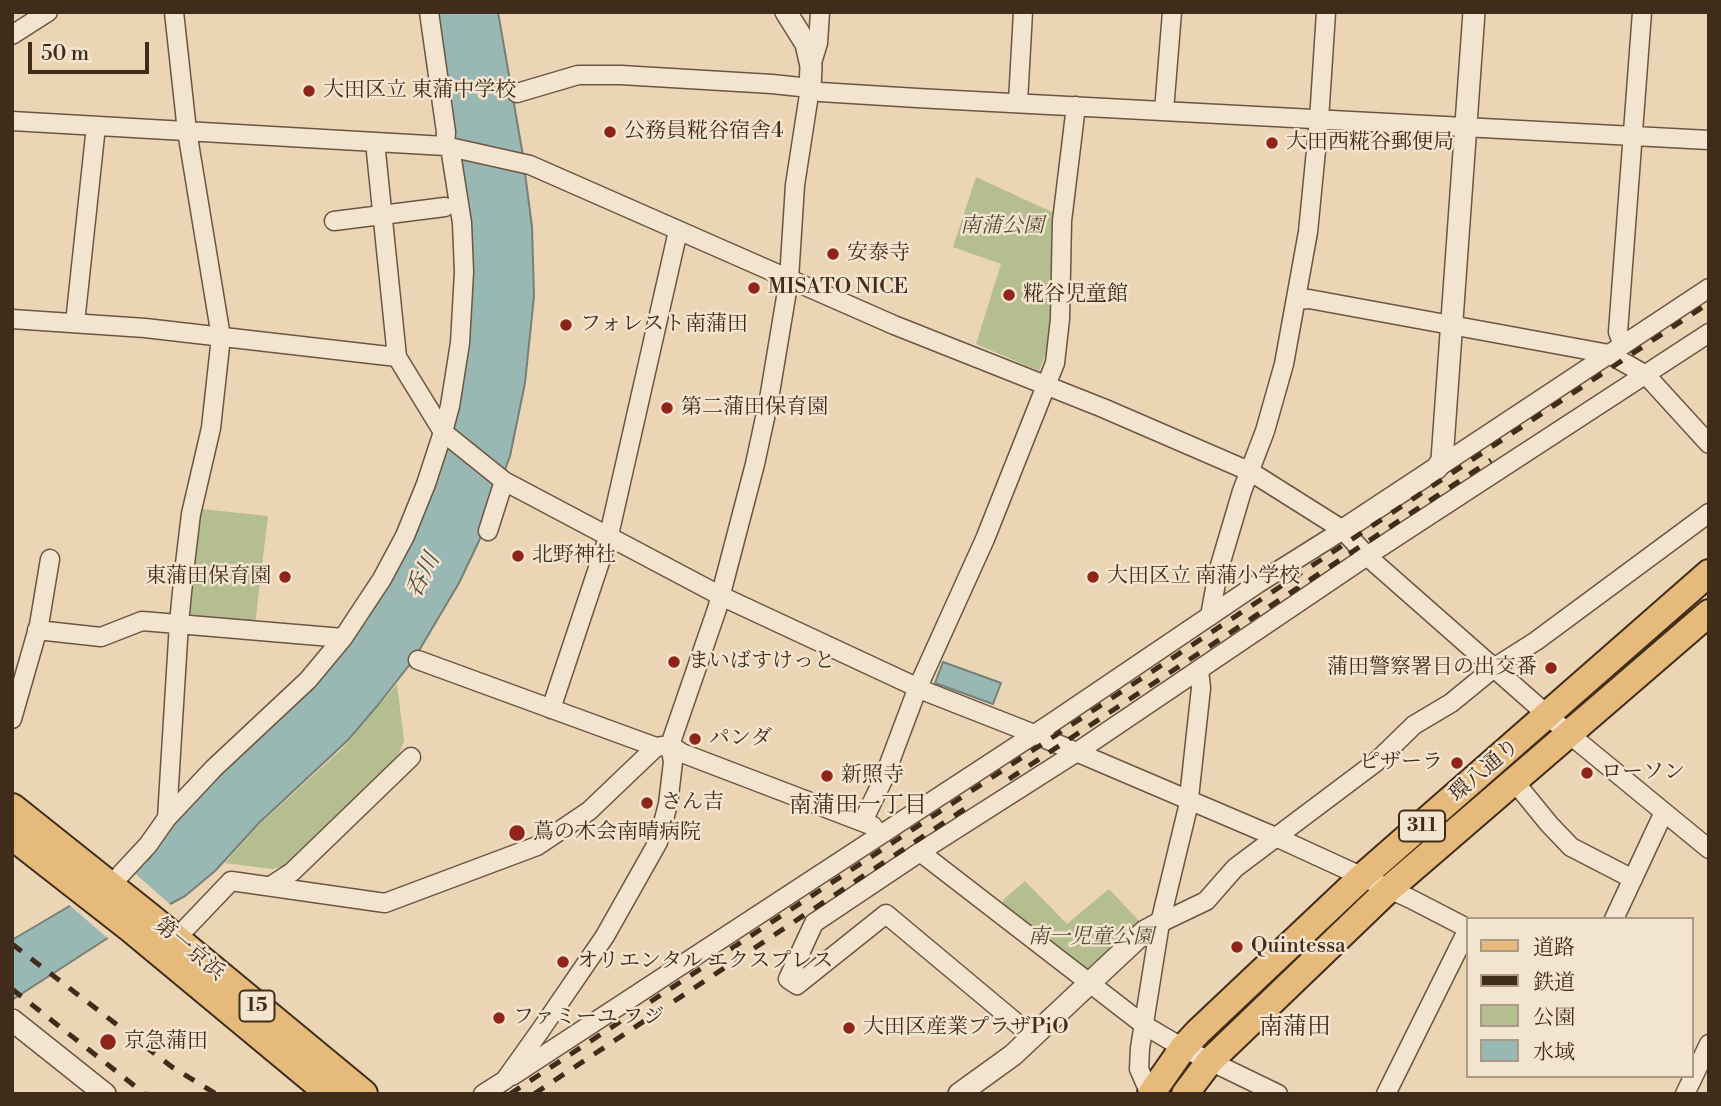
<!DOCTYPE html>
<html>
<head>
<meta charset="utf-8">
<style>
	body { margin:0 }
	#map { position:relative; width:1721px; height:1106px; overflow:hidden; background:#ebd5b5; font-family:"Libre Bodoni","Noto Serif JP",serif }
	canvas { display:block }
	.frame { position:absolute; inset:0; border:14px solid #3f2c1b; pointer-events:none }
	.legend { position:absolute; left:1466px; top:917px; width:228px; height:161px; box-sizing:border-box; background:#f2e4cf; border:2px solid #aa9a87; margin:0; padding:9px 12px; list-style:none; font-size:21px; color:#3f2c1b }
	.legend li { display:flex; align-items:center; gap:14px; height:35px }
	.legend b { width:35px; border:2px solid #aa9a87 }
	.scale { position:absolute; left:28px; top:42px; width:121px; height:32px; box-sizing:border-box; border:4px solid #3f2c1b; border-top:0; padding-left:9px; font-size:21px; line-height:24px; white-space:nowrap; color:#3f2c1b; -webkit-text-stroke:5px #f2e4cf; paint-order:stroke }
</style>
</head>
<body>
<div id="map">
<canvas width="1721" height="1106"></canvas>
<div class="frame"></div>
<ul class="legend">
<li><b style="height:9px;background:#e6ba7a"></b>道路</li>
<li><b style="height:9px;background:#3f2c1b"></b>鉄道</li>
<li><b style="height:19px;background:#b5be8f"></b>公園</li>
<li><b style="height:19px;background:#99b8b4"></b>水域</li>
</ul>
<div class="scale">50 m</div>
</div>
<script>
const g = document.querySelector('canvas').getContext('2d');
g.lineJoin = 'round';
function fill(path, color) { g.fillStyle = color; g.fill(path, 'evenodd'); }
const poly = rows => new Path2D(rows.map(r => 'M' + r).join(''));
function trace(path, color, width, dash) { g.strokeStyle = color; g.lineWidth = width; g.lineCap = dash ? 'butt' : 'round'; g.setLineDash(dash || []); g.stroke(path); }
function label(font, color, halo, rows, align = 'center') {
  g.font = font + ' "Libre Bodoni","Noto Serif JP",serif'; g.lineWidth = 5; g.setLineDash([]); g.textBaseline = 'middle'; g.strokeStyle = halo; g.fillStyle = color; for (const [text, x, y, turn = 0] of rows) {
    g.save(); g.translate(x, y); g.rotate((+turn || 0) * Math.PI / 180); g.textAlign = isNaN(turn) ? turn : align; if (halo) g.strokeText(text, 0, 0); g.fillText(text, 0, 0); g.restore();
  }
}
fill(poly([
	[976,177,1054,213,1051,326,1048,349,1039,371,976,344,1001,264,953,247],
	[202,509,268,516,255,624,191,617,186,607],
	[397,684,404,741,398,756,284,866,272,869,225,863,259,825,343,748],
	[1025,881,1067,924,1109,889,1140,922,1138,932,1089,977,1003,911,1003,900]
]), '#b5be8f');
const water = poly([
	[434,12,498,12,522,150,532,227,534,296,525,383,510,456,479,541,459,583,414,659,378,705,348,740,259,823,215,871,185,896,111,936,12,1000,12,940,149,859,182,810,240,751,401,554,467,325,434,12],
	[943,662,1001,683,993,704,935,683,943,662]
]);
fill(water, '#99b8b4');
trace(water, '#758077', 2);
fill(poly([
	[130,869,172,906,110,940,68,904]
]), '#ebd5b5');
const minor = poly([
	[429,12,446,132,445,146],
	[12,35,48,12],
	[811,66,818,43,820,12],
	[517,93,578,75,621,75,772,84,810,88,820,92,917,98,1709,140],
	[1018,102,1023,12],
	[1164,111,1172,12],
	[12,121,445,146,530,165,894,325,1103,408,1251,472,1343,530,1368,557,1569,734,1709,849],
	[375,142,397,357,443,432,504,481,721,596,927,692,1034,734,1278,838,1411,899,1467,928],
	[334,221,445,207],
	[1296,300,1309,299,1609,354,1646,375,1709,444],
	[12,319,145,328,397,357],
	[75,323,96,126],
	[1623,345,1618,332,1642,12],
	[1437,468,1709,288],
	[488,531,504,481],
	[1210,616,1218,572,1242,491,1265,431,1284,364,1308,232,1319,120,1326,12],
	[37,630,101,637,142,621,343,638],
	[418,660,656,747,670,745,682,753,873,826],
	[551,709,609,535,678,231],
	[12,719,39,625,50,559],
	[1514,781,1549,824,1571,847,1633,879],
	[167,818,179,623,184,572,191,514,211,428,221,337,187,131,174,12],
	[863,821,883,780,918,687,985,539,1055,363,1060,319,1062,221,1076,106],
	[920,852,1144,1025,1183,1048,1278,1094],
	[272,885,292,872,411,757],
	[112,887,121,874,148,845,167,818,214,768,308,680,343,638,382,579,405,536,426,484,443,432,450,406,460,343,464,272,462,223,450,147],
	[1614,919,1664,812],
	[1160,923,1206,901,1235,868,1376,762,1414,725,1451,703,1495,667,1536,641,1709,513],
	[169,946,231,881,385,903,537,846,589,811,656,747],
	[1032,1036,886,914,797,985,788,979,814,923,920,852,1077,752,1376,550,1709,333],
	[512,1076,1050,724,1257,584,1343,530],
	[483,1094,505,1080,540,1031,605,936,658,842,668,804,673,762,670,745,717,609,755,464,769,399,789,279,795,185,810,88],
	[1150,1094,1139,1069,1140,1048,1160,923,1188,807,1201,688,1199,670],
	[1386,1094,1467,931],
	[1685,1094,1709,1044]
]);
const tertiary = poly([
	[786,12,806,44,811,66,810,88],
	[1343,530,1437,468,1442,460,1474,12],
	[12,1020,105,1094],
	[959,1094,1013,1055,1145,931,1160,923]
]);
const primary = poly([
	[1151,1094,1183,1048,1198,1032,1362,877,1709,573],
	[1185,1094,1210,1061,1389,889,1709,613]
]);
const trunk = poly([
	[12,808,150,918,363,1094],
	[12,835,131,928,331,1094]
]);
trace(minor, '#6a5642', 21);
trace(tertiary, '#6a5642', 24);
trace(primary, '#3f2c1b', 30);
trace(trunk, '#3f2c1b', 32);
trace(minor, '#f2e4cf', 18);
trace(tertiary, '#f2e4cf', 21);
trace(primary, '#e6ba7a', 26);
trace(trunk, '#e6ba7a', 28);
trace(poly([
	[1009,779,1491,460],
	[12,944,172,1067,216,1094],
	[12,989,145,1094],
	[510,1094,991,778,1709,303],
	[534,1094,966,808]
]), '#3f2c1b', 5, [12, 12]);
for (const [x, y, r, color] of [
	[309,91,7,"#8f2418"],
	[610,132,7,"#8f2418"],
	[1272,143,7,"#8f2418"],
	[833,254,7,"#8f2418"],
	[754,288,7,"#8f2418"],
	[1009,295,7,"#8f2418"],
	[566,325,7,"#8f2418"],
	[667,408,7,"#8f2418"],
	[518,556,7,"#8f2418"],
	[285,577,7,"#8f2418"],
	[1093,577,7,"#8f2418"],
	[674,662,7,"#8f2418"],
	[1551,668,7,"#8f2418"],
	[695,739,7,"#8f2418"],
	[1457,763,7,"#8f2418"],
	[1587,773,7,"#8f2418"],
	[827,776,7,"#8f2418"],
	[647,803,7,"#8f2418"],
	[517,833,9,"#8f2418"],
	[1237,947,7,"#8f2418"],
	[563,962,7,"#8f2418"],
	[499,1018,7,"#8f2418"],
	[849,1028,7,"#8f2418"],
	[108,1042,9,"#8f2418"]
]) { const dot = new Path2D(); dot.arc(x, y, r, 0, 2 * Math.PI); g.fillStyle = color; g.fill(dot); trace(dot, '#f2e4cf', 2.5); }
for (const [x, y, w] of [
	[1422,826,46],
	[257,1006,35]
]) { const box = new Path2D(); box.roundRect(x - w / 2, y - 15.5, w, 31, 5); g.fillStyle = '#f2e4cf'; g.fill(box); trace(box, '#3f2c1b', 2); }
label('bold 19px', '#3f2c1b', null, [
	["311",1422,826],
	["15",257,1006]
]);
label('21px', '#3f2c1b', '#f2e4cf', [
	["大田区立 東蒲中学校",323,91],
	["公務員糀谷宿舎4",624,132],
	["大田西糀谷郵便局",1286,143],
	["安泰寺",847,254],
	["MISATO NICE",768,288],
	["糀谷児童館",1023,295],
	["フォレスト南蒲田",580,325],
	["第二蒲田保育園",681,408],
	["北野神社",532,556],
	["東蒲田保育園",271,577,"right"],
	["大田区立 南蒲小学校",1107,577],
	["まいばすけっと",688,662],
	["蒲田警察署日の出交番",1537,668,"right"],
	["パンダ",709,739],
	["ピザーラ",1443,763,"right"],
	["ローソン",1601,773],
	["新照寺",841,776],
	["さん吉",661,803],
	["蔦の木会南晴病院",533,833],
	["Quintessa",1251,947],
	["オリエンタル エクスプレス",577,962],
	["ファミーユ フジ",513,1018],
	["大田区産業プラザPiO",863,1028],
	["京急蒲田",124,1042]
], 'left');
label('italic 21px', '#574932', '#f2e4cf', [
	["南蒲公園",1002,227],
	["南一児童公園",1091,938]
]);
label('21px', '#3f2c1b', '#f2e4cf', [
	["環八通り",1485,771,-41],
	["第一京浜",189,950,40]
]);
label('italic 23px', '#51483a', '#f2e4cf', [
	["呑川",424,576,-63]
]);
label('23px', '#3f2c1b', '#f2e4cf', [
	["南蒲田一丁目",858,806]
]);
label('24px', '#3f2c1b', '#f2e4cf', [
	["南蒲田",1295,1028]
]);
</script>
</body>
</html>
